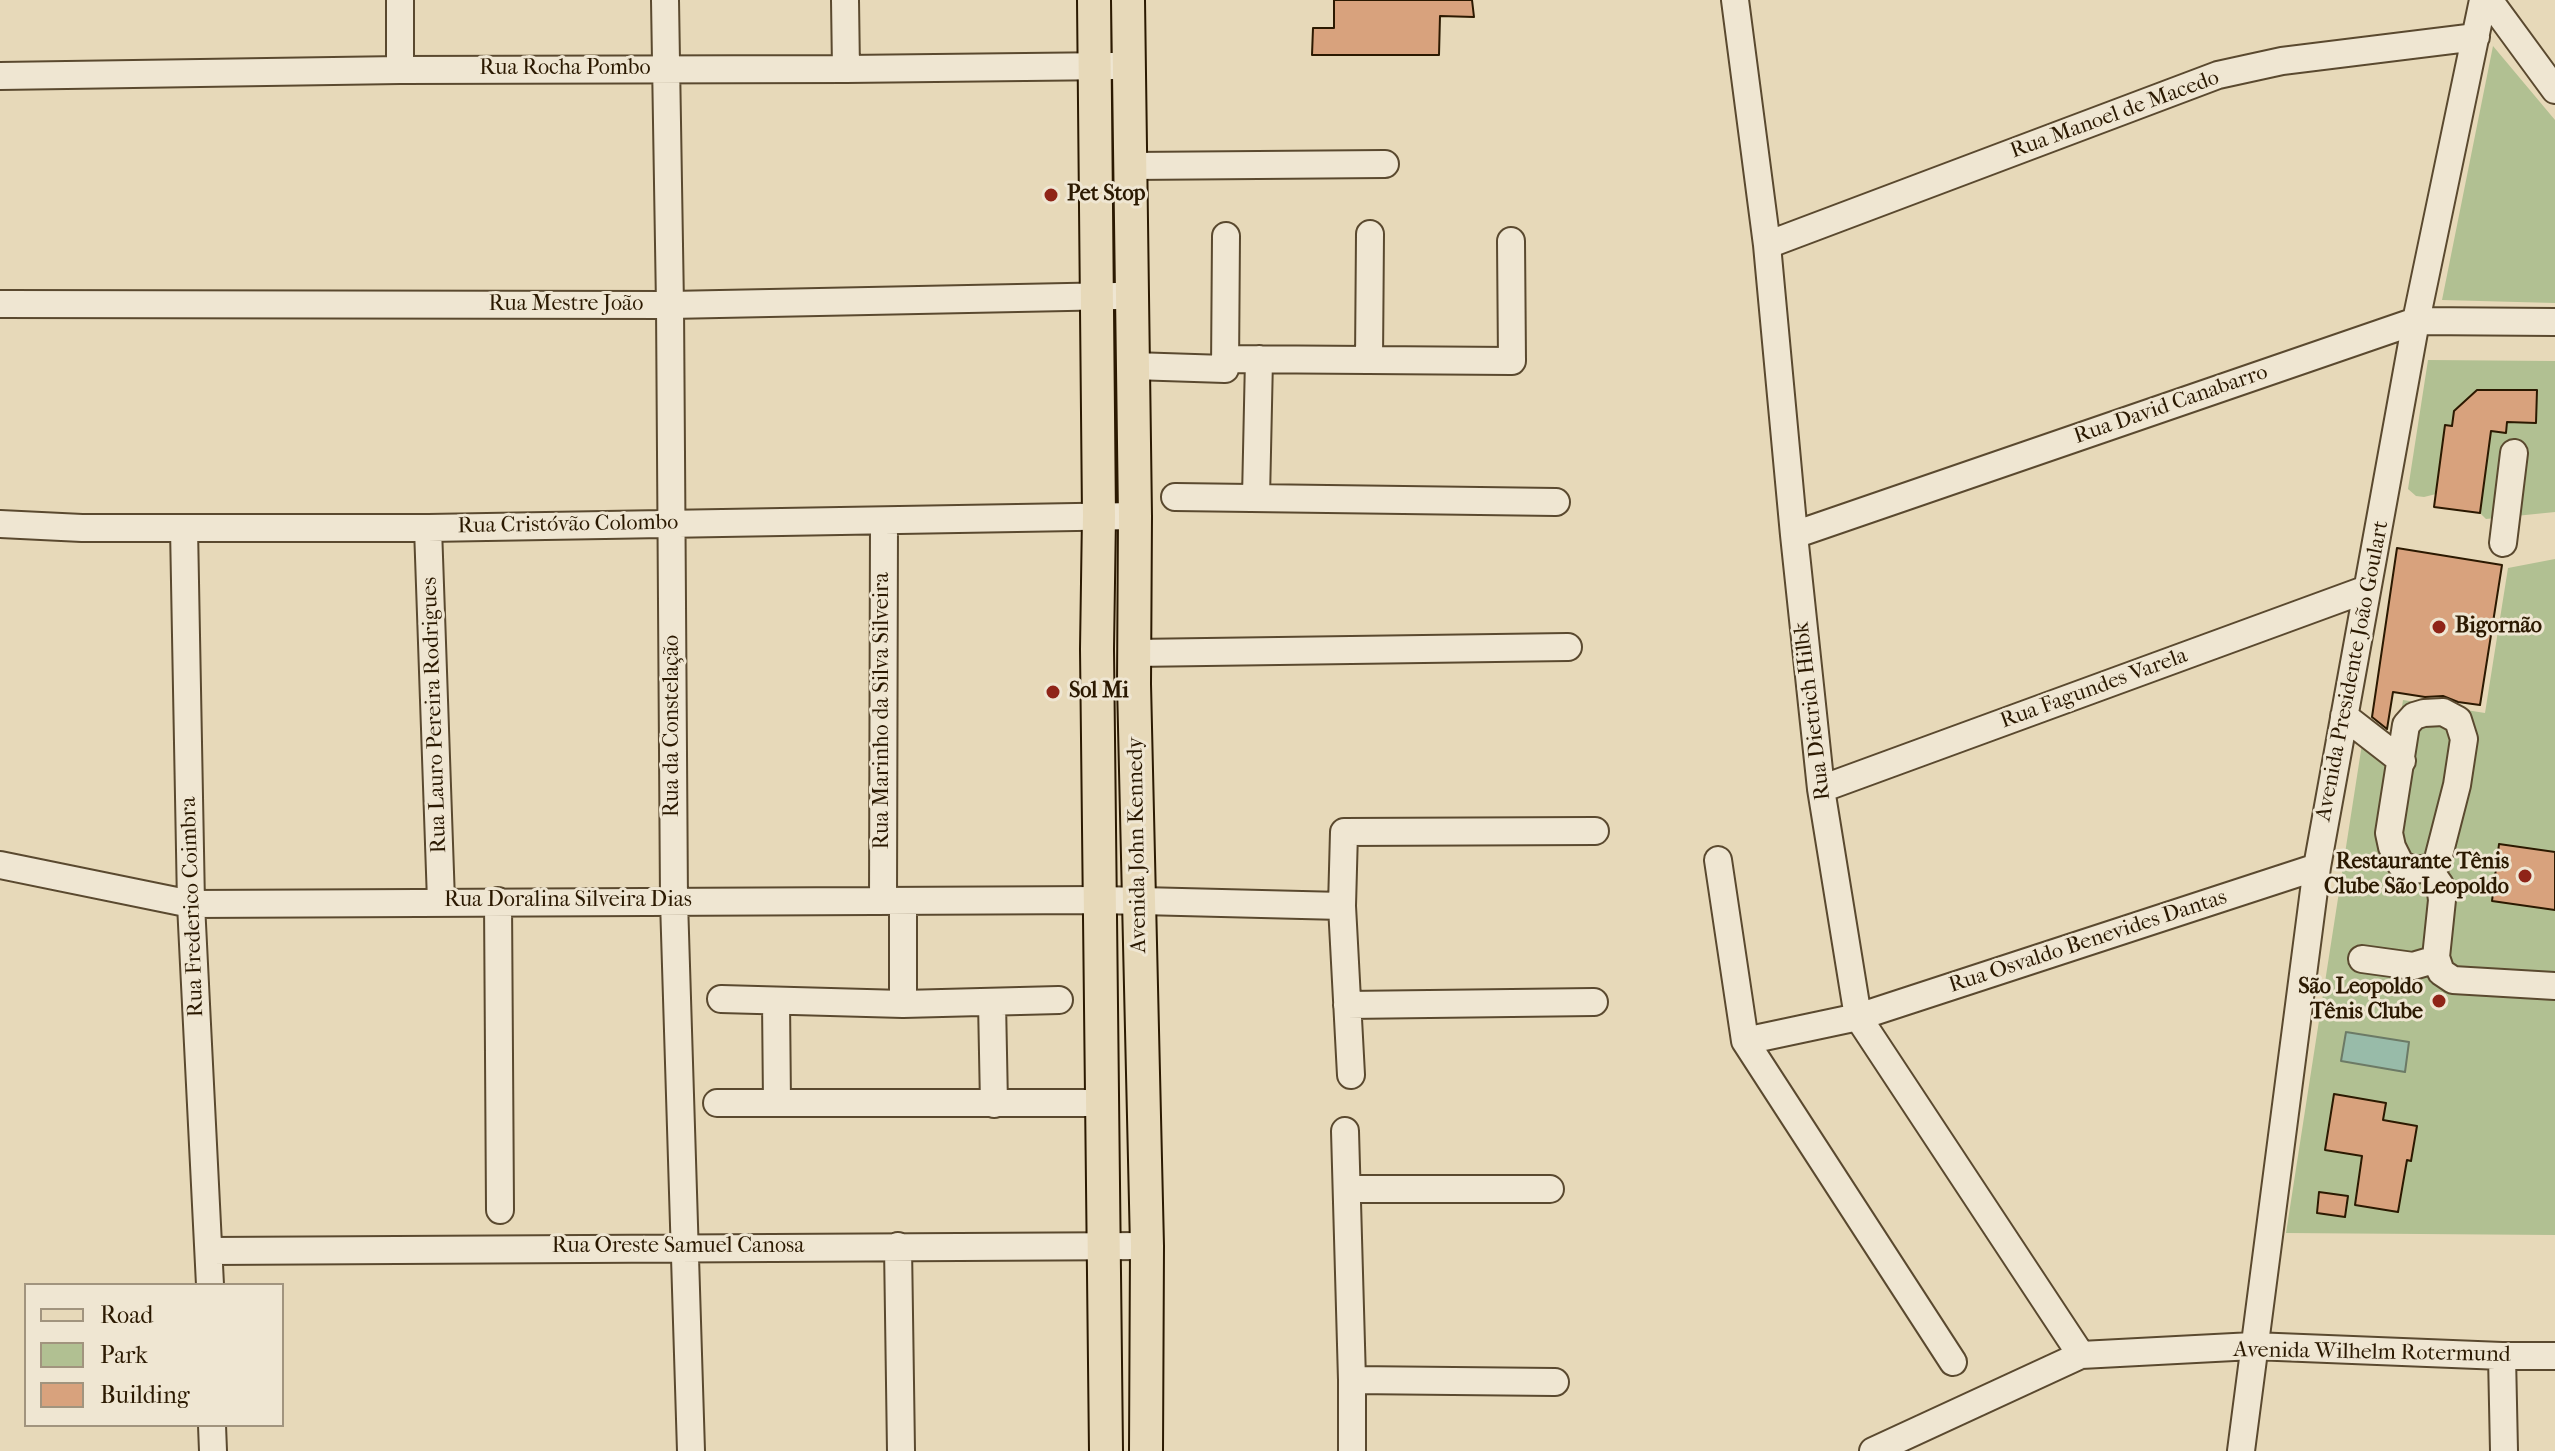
<!DOCTYPE html>
<html>
<head>
<meta charset="utf-8">
<style>
	body { margin:0 }
	#map { position:relative; width:2555px; height:1451px; overflow:hidden; background:#e7d9b9; font-family:"IM FELL French Canon",serif }
	canvas { display:block }
	.legend { position:absolute; left:24px; top:1283px; width:260px; height:144px; box-sizing:border-box; background:#efe6d2; border:2px solid #a1947e; margin:0; padding:10px 14px; list-style:none; font-size:24px; color:#2b1901 }
	.legend li { display:flex; align-items:center; gap:16px; height:40px }
	.legend b { width:40px; border:2px solid #a1947e }
</style>
</head>
<body>
<div id="map">
<canvas width="2555" height="1451"></canvas>
<ul class="legend">
<li><b style="height:10px;background:#e7d9b9"></b>Road</li>
<li><b style="height:22px;background:#b1c092"></b>Park</li>
<li><b style="height:22px;background:#d8a27d"></b>Building</li>
</ul>
</div>
<script>
const g = document.querySelector('canvas').getContext('2d');
g.lineJoin = 'round';
function fill(path, color) { g.fillStyle = color; g.fill(path, 'evenodd'); }
const poly = rows => new Path2D(rows.map(r => 'M' + r).join(''));
function trace(path, color, width, dash) { g.strokeStyle = color; g.lineWidth = width; g.lineCap = dash ? 'butt' : 'round'; g.setLineDash(dash || []); g.stroke(path); }
function label(font, color, halo, rows, align = 'center') {
  g.font = font + ' "IM FELL French Canon",serif'; g.lineWidth = 6; g.setLineDash([]); g.textBaseline = 'middle'; g.strokeStyle = halo; g.fillStyle = color; for (const [text, x, y, turn = 0] of rows) {
    g.save(); g.translate(x, y); g.rotate((+turn || 0) * Math.PI / 180); g.textAlign = isNaN(turn) ? turn : align; if (halo) g.strokeText(text, 0, 0); g.fillText(text, 0, 0); g.restore();
  }
}
fill(poly([
	[2493,46,2555,120,2555,303,2442,300],
	[2428,360,2555,361,2555,512,2486,519,2480,513,2491,431,2506,433,2507,422,2536,422,2477,390,2454,411,2452,426,2445,425,2436,494,2424,497,2416,496,2408,489],
	[2555,559,2555,1235,2286,1233,2362,744,2396,748,2403,700,2485,713,2508,568]
]), '#b1c092');
const water = poly([
	[2346,1032,2409,1042,2405,1072,2341,1061,2346,1032]
]);
fill(water, '#98bba9');
trace(water, '#6c7a66', 2);
const building = poly([
	[1334,0,1472,0,1474,17,1440,16,1439,55,1312,55,1313,28,1334,28,1334,0],
	[2477,390,2537,390,2536,423,2507,422,2506,433,2491,431,2480,513,2434,507,2445,425,2452,426,2454,411,2477,390],
	[2397,548,2502,565,2480,705,2458,702,2443,696,2425,697,2393,692,2387,729,2372,717,2397,548],
	[2499,844,2555,852,2555,910,2492,901,2499,844],
	[2334,1094,2386,1103,2383,1120,2417,1126,2411,1161,2407,1160,2398,1212,2355,1205,2362,1156,2325,1150,2334,1094],
	[2319,1192,2348,1196,2345,1217,2317,1213,2319,1192]
]);
fill(building, '#d8a27d');
trace(building, '#2b1901', 2);
const minor = poly([
	[665,0,670,305,674,901,691,1451],
	[845,0,846,69],
	[1735,0,1767,245,1794,535,1821,789,1858,1017,2081,1355],
	[2489,0,2555,90],
	[400,70,400,0],
	[0,76,400,70,846,69,1114,66],
	[1131,166,1385,164],
	[1767,245,2218,75,2282,61,2476,37],
	[0,304,670,305,1117,296],
	[1225,359,1512,361,1511,241],
	[1369,360,1370,234],
	[1133,366,1225,369,1226,236],
	[1175,497,1556,502],
	[1256,498,1259,359],
	[0,524,82,528,428,528,1135,516],
	[184,528,191,904,210,1285],
	[428,528,441,901],
	[1794,535,2416,321,2555,322],
	[2503,543,2514,453],
	[1134,653,1568,647],
	[2443,712,2458,720,2464,739,2457,785,2437,863,2428,868,2415,870,2401,865,2392,847,2389,833,2406,725,2414,716,2424,713,2443,712],
	[2344,716,2402,761],
	[1821,789,2367,589],
	[1718,860,1745,1041,1953,1362],
	[0,865,191,904,1101,900,1342,906],
	[2428,868,2440,885,2442,900,2436,957,2441,972,2453,980,2555,986],
	[498,901,500,1210],
	[883,901,884,521],
	[2362,959,2413,966,2430,961,2436,957],
	[721,999,903,1004,903,901],
	[992,1002,994,1104],
	[903,1004,1059,1000],
	[1347,1005,1594,1002],
	[1745,1041,1858,1017,2317,867],
	[1351,1075,1342,906,1344,832,1595,831],
	[717,1103,777,1103,776,1001],
	[777,1103,1104,1103],
	[1345,1131,1352,1380,1352,1451],
	[1347,1189,1550,1189],
	[898,1246,901,1451],
	[210,1251,1147,1246],
	[2502,1356,2504,1451],
	[1352,1380,1555,1382],
	[212,1425,213,1451],
	[1873,1451,2081,1355,2253,1346,2502,1356,2555,1356],
	[2241,1451,2317,867,2416,321,2483,0]
]);
const major = poly([
	[1094,0,1099,516,1097,649,1106,1451],
	[1128,0,1135,516,1134,684,1147,1246,1146,1451]
]);
trace(minor, '#5a492f', 30);
trace(major, '#2b1901', 36);
trace(minor, '#efe6d2', 26);
trace(major, '#e7d9b9', 32);
for (const [x, y, r, color] of [
	[1051,195,8,"#8f2418"],
	[2439,627,8,"#8f2418"],
	[1053,692,8,"#8f2418"],
	[2525,876,8,"#8f2418"],
	[2439,1001,8,"#8f2418"]
]) { const dot = new Path2D(); dot.arc(x, y, r, 0, 2 * Math.PI); g.fillStyle = color; g.fill(dot); trace(dot, '#efe6d2', 3); }
label('22px', '#2b1901', '#efe6d2', [
	["Rua Rocha Pombo",565,69],
	["Rua Manoel de Macedo",2115,115,-20],
	["Rua Mestre João",566,305],
	["Rua David Canabarro",2171,405,-19],
	["Rua Cristóvão Colombo",568,525,-1],
	["Avenida Presidente João Goulart",2353,671,-79],
	["Rua Fagundes Varela",2094,689,-20],
	["Rua Marinho da Silva Silveira",883,711,-90],
	["Rua Dietrich Hilbk",1813,711,-97],
	["Rua Lauro Pereira Rodrigues",435,715,-92],
	["Rua da Constelação",673,726,-90],
	["Avenida John Kennedy",1138,845,-91],
	["Rua Doralina Silveira Dias",568,901],
	["Rua Frederico Coimbra",193,907,-92],
	["Rua Osvaldo Benevides Dantas",2088,942,-18],
	["Rua Oreste Samuel Canosa",678,1247],
	["Avenida Wilhelm Rotermund",2372,1353,1]
]);
label('bold 22px', '#2b1901', '#efe6d2', [
	["Pet Stop",1067,195],
	["Bigornão",2455,627],
	["Sol Mi",1069,692],
	["Restaurante Tênis",2509,863,"right"],
	["Clube São Leopoldo",2509,888,"right"],
	["São Leopoldo",2423,988,"right"],
	["Tênis Clube",2423,1013,"right"]
], 'left');
</script>
</body>
</html>
